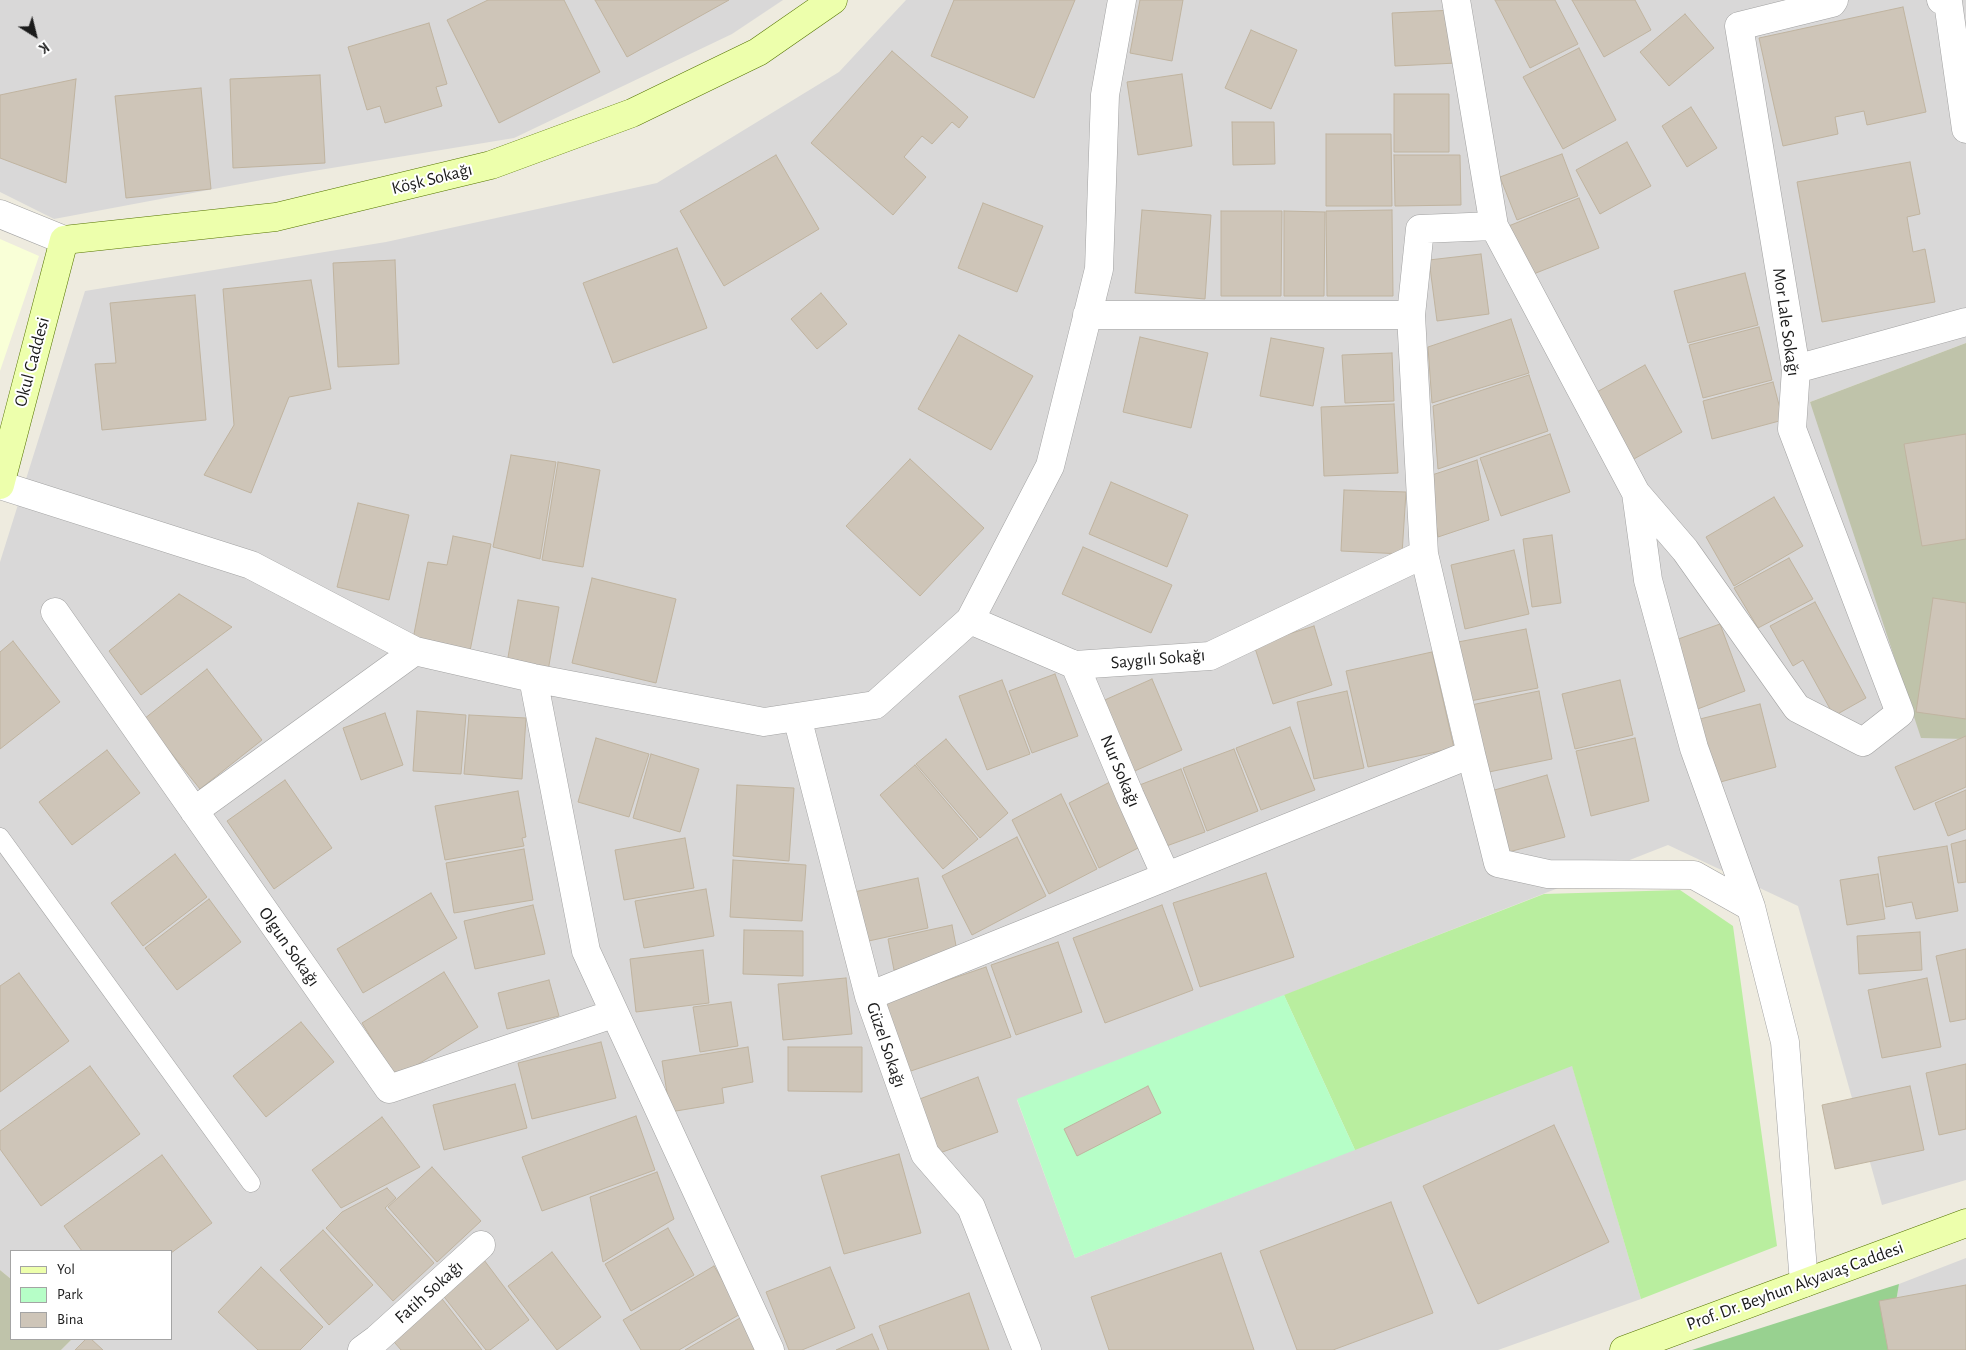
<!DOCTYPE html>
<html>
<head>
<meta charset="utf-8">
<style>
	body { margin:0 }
	#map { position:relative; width:1966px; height:1350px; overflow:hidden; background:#eeebdf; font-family:"Alegreya Sans",sans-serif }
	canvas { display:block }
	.legend { position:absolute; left:10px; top:1250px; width:162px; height:90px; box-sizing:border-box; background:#fff; border:1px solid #a4a4a4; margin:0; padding:6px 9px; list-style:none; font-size:15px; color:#1b1b1b }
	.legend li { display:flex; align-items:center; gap:10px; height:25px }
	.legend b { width:25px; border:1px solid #a4a4a4 }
	.north { position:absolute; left:10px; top:10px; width:50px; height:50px; -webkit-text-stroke:4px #fff; paint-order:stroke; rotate:144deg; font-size:14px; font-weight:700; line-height:20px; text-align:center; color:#1b1b1b }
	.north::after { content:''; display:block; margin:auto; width:18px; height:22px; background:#1b1b1b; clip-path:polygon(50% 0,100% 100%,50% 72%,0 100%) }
</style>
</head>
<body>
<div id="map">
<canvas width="1966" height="1350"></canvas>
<ul class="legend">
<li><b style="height:6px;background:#edffac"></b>Yol</li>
<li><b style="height:14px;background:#b6fec7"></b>Park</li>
<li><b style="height:14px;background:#cec5b8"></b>Bina</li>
</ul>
<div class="north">K</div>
</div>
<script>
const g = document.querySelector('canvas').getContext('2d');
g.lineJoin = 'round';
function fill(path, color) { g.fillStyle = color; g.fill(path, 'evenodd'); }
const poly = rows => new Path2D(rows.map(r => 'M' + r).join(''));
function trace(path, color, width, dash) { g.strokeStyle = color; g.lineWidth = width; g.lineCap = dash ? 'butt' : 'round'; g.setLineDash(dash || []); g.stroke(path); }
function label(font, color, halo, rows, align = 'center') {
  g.font = font + ' "Alegreya Sans",sans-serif'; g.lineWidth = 4; g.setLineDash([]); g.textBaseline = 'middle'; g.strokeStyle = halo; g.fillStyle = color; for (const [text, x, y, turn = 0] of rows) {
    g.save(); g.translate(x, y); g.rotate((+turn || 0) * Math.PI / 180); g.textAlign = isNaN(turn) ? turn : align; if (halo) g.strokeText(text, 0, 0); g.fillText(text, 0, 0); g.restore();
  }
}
fill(poly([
	[0,0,783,0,732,34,514,138,283,176,54,219,0,192],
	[906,0,1966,0,1966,343,1810,402,1966,739,1966,1180,1882,1205,1798,906,1668,845,1017,1100,1075,1258,1572,1065,1641,1299,1498,1350,61,1350,72,1339,171,1339,171,1251,11,1251,11,1279,0,1270,0,562,85,291,386,242,657,183,839,72],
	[1966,1258,1966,1350,1888,1350,1899,1284]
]), '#d9d8d8');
fill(poly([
	[0,239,39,256,0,371]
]), '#f9ffd7');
fill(poly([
	[1966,343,1966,739,1921,738,1810,402],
	[0,1270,11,1279,11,1339,72,1339,61,1350,0,1350]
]), '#bfc3aa');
fill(poly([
	[1680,890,1733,926,1777,1246,1641,1299,1572,1066,1355,1150,1284,995,1544,894]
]), '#b9ee9f');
fill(poly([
	[1899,1284,1888,1350,1692,1350]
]), '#98d190');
fill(poly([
	[1284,995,1355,1150,1075,1258,1017,1099]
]), '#b6fec7');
const building = poly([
	[488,0,564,0,600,72,499,123,447,20,488,0],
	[595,0,729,0,627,57,595,0],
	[954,0,1075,0,1034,98,931,56,954,0],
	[1140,0,1183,0,1172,61,1130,53,1140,0],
	[1495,0,1555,0,1578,44,1530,68,1495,0],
	[1572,0,1635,0,1651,30,1604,57,1572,0],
	[1903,7,1926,112,1867,125,1864,111,1835,117,1838,134,1783,146,1759,38,1903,7],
	[1454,10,1457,63,1395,66,1392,13,1454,10],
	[1685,14,1714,48,1669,86,1640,52,1685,14],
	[429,23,447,84,436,87,442,106,385,123,380,106,367,110,348,47,429,23],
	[1251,30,1297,50,1271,109,1225,88,1251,30],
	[1579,48,1616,120,1563,149,1523,77,1579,48],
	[892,51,968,117,959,128,952,122,932,144,922,136,904,157,926,177,893,215,811,143,892,51],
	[1182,74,1192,146,1138,155,1127,82,1182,74],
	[320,75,325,163,233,168,230,79,320,75],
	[76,79,66,183,0,158,0,95,76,79],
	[201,88,211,189,126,198,115,96,201,88],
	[1394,94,1449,94,1449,152,1394,152,1394,94],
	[1691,107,1717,148,1687,167,1662,126,1691,107],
	[1232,122,1274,122,1275,164,1233,165,1232,122],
	[1326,134,1391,134,1392,206,1326,206,1326,134],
	[1627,142,1651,186,1600,214,1576,170,1627,142],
	[1562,154,1578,196,1517,220,1500,177,1562,154],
	[776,155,819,229,724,286,680,211,776,155],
	[1394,155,1460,155,1461,205,1395,206,1394,155],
	[1910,162,1920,214,1907,217,1913,252,1925,249,1935,302,1822,322,1797,182,1910,162],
	[1579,198,1599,248,1526,277,1506,227,1579,198],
	[983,203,1043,226,1017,292,958,268,983,203],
	[1142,210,1211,215,1205,299,1135,293,1142,210],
	[1392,210,1393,296,1327,296,1326,211,1392,210],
	[1221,211,1282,211,1281,296,1221,296,1221,211],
	[1284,211,1325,212,1324,296,1284,296,1284,211],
	[677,248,707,328,613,363,583,283,677,248],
	[1481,254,1489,314,1437,321,1429,260,1481,254],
	[395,260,399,364,338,367,333,263,395,260],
	[1745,273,1758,325,1688,343,1674,291,1745,273],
	[311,280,331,389,289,397,251,493,204,475,234,425,223,289,311,280],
	[821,293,847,324,817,349,791,319,821,293],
	[195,295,206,420,102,430,95,364,116,363,110,303,195,295],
	[1511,319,1529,373,1432,403,1428,347,1511,319],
	[1759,327,1772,380,1703,398,1689,345,1759,327],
	[959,335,1033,376,991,450,918,409,959,335],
	[1140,337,1208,353,1191,428,1123,412,1140,337],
	[1271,338,1324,348,1313,406,1260,396,1271,338],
	[1392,353,1394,401,1345,403,1342,355,1392,353],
	[1645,365,1682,432,1625,464,1588,397,1645,365],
	[1529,375,1548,431,1438,469,1433,406,1529,375],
	[1773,382,1783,420,1712,439,1703,401,1773,382],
	[1394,404,1398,473,1324,476,1321,407,1394,404],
	[1550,434,1570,492,1501,516,1480,458,1550,434],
	[1966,434,1966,539,1922,546,1904,444,1966,434],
	[511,455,556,462,540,559,493,547,511,455],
	[910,459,984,528,920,596,846,526,910,459],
	[1477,460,1489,520,1438,537,1429,476,1477,460],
	[558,462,600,470,583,567,542,560,558,462],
	[1111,482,1188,515,1167,567,1089,534,1111,482],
	[1344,490,1406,492,1402,554,1341,551,1344,490],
	[1774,497,1803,546,1734,586,1706,537,1774,497],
	[358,503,409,515,389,600,337,587,358,503],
	[1552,535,1561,603,1532,607,1523,539,1552,535],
	[453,536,491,544,470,651,413,639,428,562,447,565,453,536],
	[1083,547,1172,585,1151,633,1062,594,1083,547],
	[1514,550,1529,614,1465,629,1451,565,1514,550],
	[1789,558,1813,599,1758,628,1734,588,1789,558],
	[592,578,676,599,656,683,572,663,592,578],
	[179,594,232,627,141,695,109,651,179,594],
	[1933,598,1966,603,1966,719,1916,712,1933,598],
	[518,600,559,607,548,671,507,663,518,600],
	[1815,602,1866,698,1834,716,1803,660,1793,666,1770,626,1815,602],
	[1720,624,1745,691,1695,710,1670,642,1720,624],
	[1314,626,1332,685,1273,704,1254,645,1314,626],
	[1526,629,1538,688,1470,701,1458,642,1526,629],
	[13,641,60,702,0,749,0,652,13,641],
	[1432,652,1454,748,1368,767,1346,671,1432,652],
	[207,669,262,740,200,789,144,719,207,669],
	[1055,674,1078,736,1032,753,1009,691,1055,674],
	[1152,679,1182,750,1128,774,1098,703,1152,679],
	[1002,680,1030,754,987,770,959,696,1002,680],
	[1620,680,1633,735,1575,749,1562,694,1620,680],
	[1347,691,1364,768,1314,779,1297,702,1347,691],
	[1539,691,1552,759,1484,773,1471,705,1539,691],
	[1760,704,1776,767,1713,784,1696,720,1760,704],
	[417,711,466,715,461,774,413,771,417,711],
	[385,713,403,765,361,780,343,728,385,713],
	[469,715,526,718,522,779,464,774,469,715],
	[1290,727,1315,790,1261,810,1236,748,1290,727],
	[1966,736,1966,787,1914,810,1895,767,1966,736],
	[596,738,649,754,629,817,578,802,596,738],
	[1635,738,1649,801,1591,816,1576,751,1635,738],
	[946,739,1008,813,980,838,916,764,946,739],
	[1234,749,1258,811,1207,831,1183,768,1234,749],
	[107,750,140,793,72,845,39,802,107,750],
	[651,754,699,769,680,832,633,818,651,754],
	[915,765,978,839,943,869,880,795,915,765],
	[1181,769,1205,832,1161,848,1137,786,1181,769],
	[1547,775,1565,837,1501,854,1484,793,1547,775],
	[285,780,332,848,274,889,227,821,285,780],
	[1110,782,1144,845,1099,868,1069,803,1110,782],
	[737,785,794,788,789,861,733,856,737,785],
	[1966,790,1966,829,1948,836,1935,803,1966,790],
	[518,791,526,837,522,838,524,846,445,860,435,806,518,791],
	[1061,794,1097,869,1049,894,1012,820,1061,794],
	[1017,837,1046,896,972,935,942,876,1017,837],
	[685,838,694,888,624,900,615,850,685,838],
	[1966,840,1966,882,1958,883,1951,844,1966,840],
	[1947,846,1958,911,1916,919,1912,902,1886,907,1878,857,1947,846],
	[524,849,533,900,454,913,446,863,524,849],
	[175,854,207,897,143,946,111,903,175,854],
	[733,860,806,865,802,921,730,917,733,860],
	[1266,873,1294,957,1200,987,1173,903,1266,873],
	[1878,874,1885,919,1847,925,1840,880,1878,874],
	[918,878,928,928,864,942,854,892,918,878],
	[706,889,714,936,644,948,635,901,706,889],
	[431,893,457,938,363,993,337,949,431,893],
	[209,899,241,942,177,990,145,948,209,899],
	[533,905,545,954,475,969,464,921,533,905],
	[1162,905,1193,990,1105,1023,1073,938,1162,905],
	[952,925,958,956,894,970,888,939,952,925],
	[744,930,803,931,803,976,743,974,744,930],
	[1920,932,1922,970,1859,974,1857,936,1920,932],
	[1058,942,1082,1012,1016,1035,991,965,1058,942],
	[1966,949,1966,1019,1950,1022,1936,956,1966,949],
	[703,950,709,1003,636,1012,630,959,703,950],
	[986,967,1011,1037,905,1073,881,1003,986,967],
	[444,972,478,1027,396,1078,362,1023,444,972],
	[19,973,69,1041,0,1092,0,986,19,973],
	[846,978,852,1034,783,1040,778,984,846,978],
	[1927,978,1941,1047,1882,1058,1868,990,1927,978],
	[549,980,559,1016,507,1029,498,993,549,980],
	[731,1002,738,1046,700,1052,693,1007,731,1002],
	[301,1022,334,1062,266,1117,233,1076,301,1022],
	[601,1042,616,1098,532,1119,518,1063,601,1042],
	[748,1047,753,1082,722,1088,724,1103,670,1112,662,1061,748,1047],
	[788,1047,862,1047,862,1092,788,1091,788,1047],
	[1966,1064,1966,1129,1939,1135,1926,1073,1966,1064],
	[90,1066,140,1134,41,1206,0,1149,0,1131,90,1066],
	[978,1077,998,1132,937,1154,917,1100,978,1077],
	[515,1084,527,1128,444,1150,433,1105,515,1084],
	[1148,1086,1161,1113,1077,1156,1064,1129,1148,1086],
	[1910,1086,1924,1150,1835,1169,1822,1105,1910,1086],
	[636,1116,655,1170,542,1211,522,1157,636,1116],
	[382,1117,420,1167,341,1208,312,1170,382,1117],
	[1554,1125,1609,1242,1478,1304,1423,1186,1554,1125],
	[899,1154,921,1233,844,1254,821,1176,899,1154],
	[162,1155,212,1223,171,1253,82,1251,64,1226,162,1155],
	[432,1167,481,1221,437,1262,388,1207,432,1167],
	[657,1172,674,1219,603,1262,590,1197,657,1172],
	[387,1188,396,1198,385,1208,434,1263,393,1301,326,1228,342,1212,387,1188],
	[1391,1202,1433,1313,1333,1350,1297,1350,1260,1251,1391,1202],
	[668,1228,694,1275,631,1311,605,1264,668,1228],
	[323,1230,373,1285,329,1325,280,1270,323,1230],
	[552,1252,601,1317,557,1350,508,1286,552,1252],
	[1221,1253,1254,1350,1109,1350,1091,1297,1221,1253],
	[484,1260,529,1320,490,1350,486,1350,441,1293,484,1260],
	[714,1266,742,1313,679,1350,641,1350,623,1320,714,1266],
	[261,1267,323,1327,300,1350,258,1350,218,1312,261,1267],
	[830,1267,855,1328,802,1350,789,1350,766,1292,830,1267],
	[1966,1285,1966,1350,1888,1350,1879,1301,1966,1285],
	[969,1293,989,1350,888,1350,879,1326,969,1293],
	[439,1295,482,1350,401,1350,389,1336,439,1295],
	[740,1318,759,1350,685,1350,740,1318],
	[872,1334,879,1350,836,1350,872,1334],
	[86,1339,91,1339,103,1350,75,1350,86,1339]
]);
fill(building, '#cec5b8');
trace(building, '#c0b4a0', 1);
const lane = poly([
	[0,837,251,1183]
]);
const street = poly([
	[1456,0,1494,226,1636,493,1685,550,1797,708,1863,742,1900,713,1792,429,1796,369,1739,26,1832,3,1834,0],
	[1941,0,1948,2,1966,129],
	[0,214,64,240],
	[1087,315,1411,315],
	[1796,369,1966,322],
	[0,485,251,565,415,651,533,678,764,722,875,705,970,620,1050,466,1099,269,1105,95,1122,0],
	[1636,493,1648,580,1694,748,1751,907],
	[55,612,389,1089,613,1014],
	[970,620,1075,665,1210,656,1424,554],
	[1075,665,1130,796,1166,876],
	[533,678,586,951,770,1350],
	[797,717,869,996,925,1154,971,1207,1027,1350],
	[1471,754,1498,863,1548,874,1694,875,1751,907,1785,1042,1804,1283],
	[194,811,415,651],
	[869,996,1471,754,1424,554,1411,315,1420,229,1494,226],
	[362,1350,377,1339,481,1245]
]);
const secondary = poly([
	[0,485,64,240,276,217,491,165,632,113,758,52,833,0],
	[1624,1350,1966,1223]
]);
trace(lane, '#a2a2a2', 19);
trace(street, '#a2a2a2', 29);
trace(secondary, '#557400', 29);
trace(lane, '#fff', 18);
trace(street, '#fff', 28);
trace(secondary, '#edffac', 28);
label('18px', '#1b1b1b', '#fff', [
	["Köşk Sokağı",432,179,-14],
	["Mor Lale Sokağı",1786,322,82],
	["Okul Caddesi",32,362,-75],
	["Saygılı Sokağı",1158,659,-5],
	["Nur Sokağı",1120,771,67],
	["Olgun Sokağı",289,947,55],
	["Güzel Sokağı",886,1045,71],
	["Prof. Dr. Beyhun Akyavaş Caddesi",1795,1286,-20],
	["Fatih Sokağı",429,1292,-42]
]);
</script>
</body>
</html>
